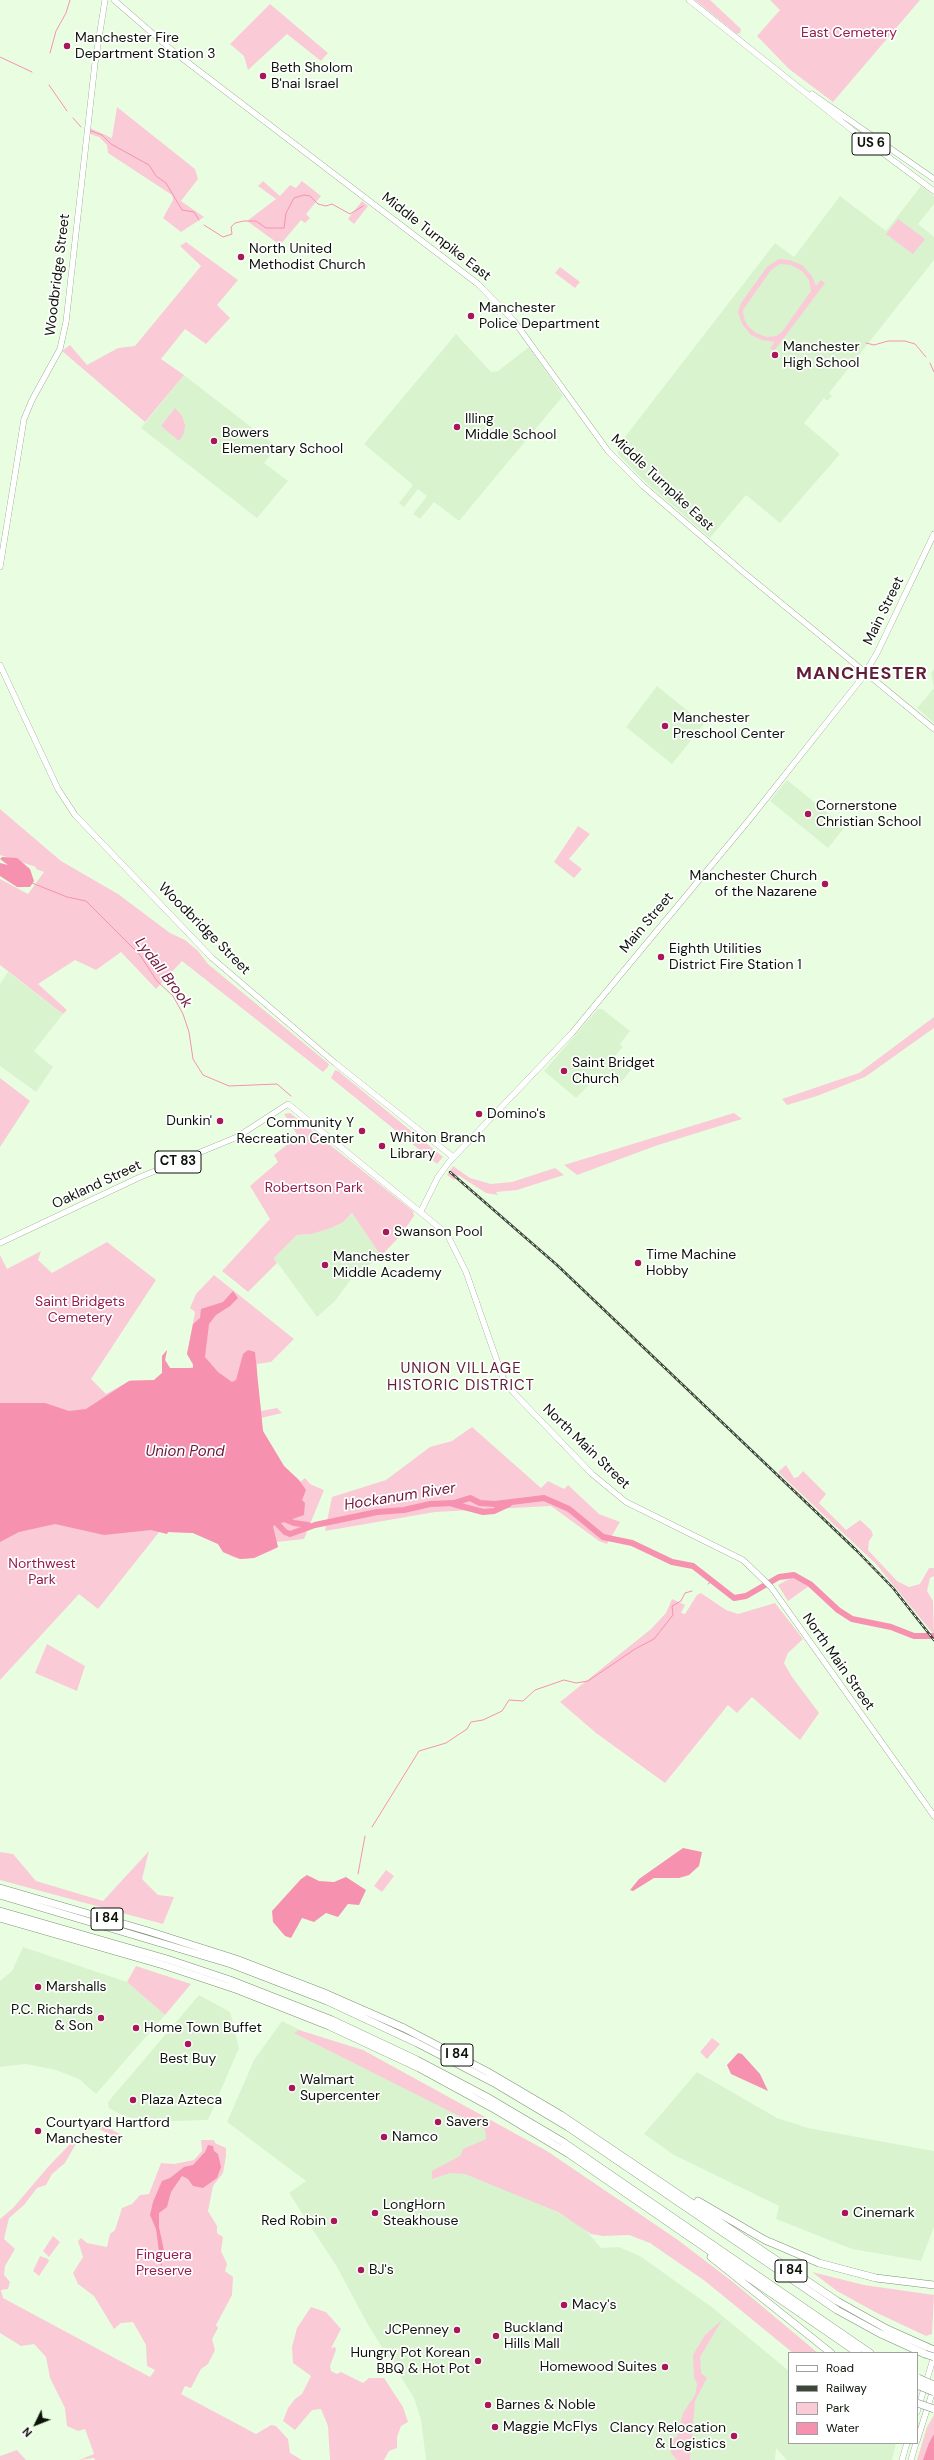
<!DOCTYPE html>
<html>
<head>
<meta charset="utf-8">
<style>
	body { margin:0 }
	#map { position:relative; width:934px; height:2460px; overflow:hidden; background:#e9fee1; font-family:"DM Sans",sans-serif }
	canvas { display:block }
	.legend { position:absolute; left:788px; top:2352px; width:130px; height:92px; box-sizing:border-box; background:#fff; border:1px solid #9ea19d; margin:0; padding:5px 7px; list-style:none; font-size:12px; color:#0c1309 }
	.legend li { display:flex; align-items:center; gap:8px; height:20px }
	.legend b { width:20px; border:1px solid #9ea19d }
	.north { position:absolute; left:16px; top:2404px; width:40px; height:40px; -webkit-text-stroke:3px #fff; paint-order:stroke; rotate:227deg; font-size:11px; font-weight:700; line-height:16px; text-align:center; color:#0c1309 }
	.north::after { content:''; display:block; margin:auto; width:14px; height:18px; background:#0c1309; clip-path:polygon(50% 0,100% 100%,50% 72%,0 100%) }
</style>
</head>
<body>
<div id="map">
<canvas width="934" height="2460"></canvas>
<ul class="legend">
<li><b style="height:5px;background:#fff"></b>Road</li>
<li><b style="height:5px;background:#3d4739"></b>Railway</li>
<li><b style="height:11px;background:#facbd7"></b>Park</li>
<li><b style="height:11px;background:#f791b0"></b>Water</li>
</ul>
<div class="north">N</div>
</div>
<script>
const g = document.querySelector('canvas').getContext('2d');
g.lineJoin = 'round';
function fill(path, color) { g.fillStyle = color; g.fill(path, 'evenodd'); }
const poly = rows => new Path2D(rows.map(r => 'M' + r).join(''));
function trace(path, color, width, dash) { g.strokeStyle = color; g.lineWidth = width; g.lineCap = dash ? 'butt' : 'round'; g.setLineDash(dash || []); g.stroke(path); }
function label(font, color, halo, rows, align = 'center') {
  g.font = font + ' "DM Sans",sans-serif'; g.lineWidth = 3.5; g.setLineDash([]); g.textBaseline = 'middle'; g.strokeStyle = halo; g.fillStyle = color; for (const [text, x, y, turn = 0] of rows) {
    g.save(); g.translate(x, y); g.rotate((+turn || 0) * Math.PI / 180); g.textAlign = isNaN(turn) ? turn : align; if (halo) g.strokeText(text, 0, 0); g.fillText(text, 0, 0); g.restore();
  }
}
fill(poly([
	[921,186,934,196,934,204,918,224,934,237,934,260,829,393,832,396,827,401,824,398,804,423,840,454,780,523,746,495,710,538,642,479,618,454,618,446,775,243,794,257,840,196,886,231],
	[456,334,491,372,498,371,529,347,563,396,459,521,434,502,420,519,413,514,427,496,418,489,404,507,399,503,413,485,364,444],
	[184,375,277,447,264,463,288,481,257,518,141,428],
	[934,669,934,723,917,708,934,688,931,673],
	[657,686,704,724,672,764,626,727],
	[787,780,845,827,828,848,770,801],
	[8,972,63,1014,34,1051,53,1067,36,1092,0,1066,0,984],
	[598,1009,602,1009,630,1031,620,1044,623,1047,614,1057,631,1070,617,1087,601,1073,576,1098,544,1071],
	[352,1213,381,1256,352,1278,335,1301,317,1317,274,1258,297,1235,312,1234,331,1228,342,1223],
	[23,1947,127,1982,165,2015,96,2094,79,2079,56,2070,26,2064,0,2067,0,1981,12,1971],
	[199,1995,230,2012,239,2048,208,2120,144,2122,122,2115,109,2108,108,2102],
	[282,2021,493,2126,550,2208,583,2227,601,2248,619,2247,640,2256,713,2308,789,2371,789,2443,896,2443,892,2460,787,2460,776,2448,775,2460,426,2460,421,2420,414,2398,368,2325,337,2267,289,2193,306,2181,227,2122,254,2060],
	[697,2072,777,2118,808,2128,934,2151,934,2227,921,2261,852,2249,776,2219,779,2206,674,2155,644,2134]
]), '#d9f3cf');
fill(poly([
	[695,0,710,0,741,29,740,33,737,34],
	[770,0,920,0,833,102,789,69,757,36,780,10],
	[270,4,328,53,321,61,287,34,248,70,244,56,230,44],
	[117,107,195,169,198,179,181,201,204,217,181,232,163,218,173,200,172,195,108,153,107,145,99,137,90,134,90,128,112,138],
	[263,181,280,196,290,185,296,188,302,181,321,196,306,214,310,218,305,223,301,220,280,245,247,221,276,199,258,186],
	[362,201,368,206,354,224,348,219],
	[898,219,925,239,913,254,886,234],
	[186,242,238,280,217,305,230,318,206,344,185,329,161,359,184,375,145,422,62,351,70,345,87,365,118,348,135,346,201,266,180,246],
	[779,259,789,260,802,265,812,276,816,286,821,280,825,283,774,351,770,348,775,342,762,340,751,335,742,324,738,312,741,303,767,267],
	[780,264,791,265,802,271,809,280,811,291,782,332,776,336,767,337,756,333,748,326,744,318,743,310,771,270],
	[560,267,580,282,575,288,555,273],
	[175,408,182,416,185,425,184,433,179,441,161,426],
	[0,809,61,861,118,894,170,933,185,940,198,951,208,964,329,1064,328,1067,323,1072,182,961,156,989,121,952,96,970,75,960,38,984,67,1010,63,1014,0,965,0,879,28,894,44,872,36,869,36,867,0,855],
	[578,826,590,834,569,859,582,869,574,878,554,862],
	[934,1017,934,1028,865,1077,817,1096,787,1105,782,1099,859,1073],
	[335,1070,338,1071,443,1157,437,1164,331,1078],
	[0,1078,30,1101,0,1147],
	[290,1113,413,1211,414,1216,400,1236,381,1256,352,1213,342,1223,331,1228,312,1234,297,1235,274,1258,277,1263,248,1292,222,1271,270,1219,250,1186,278,1162,274,1155,298,1136,284,1114],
	[734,1113,742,1119,658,1145,577,1175,564,1165],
	[453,1166,470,1178,491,1184,512,1182,555,1168,564,1175,517,1190,496,1192,498,1195,486,1193,458,1175,454,1180,447,1175],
	[107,1242,156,1280,91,1379,106,1394,131,1380,154,1380,162,1373,162,1356,167,1350,165,1360,170,1368,182,1369,194,1367,187,1354,195,1312,190,1308,196,1294,214,1275,294,1339,271,1362,257,1364,257,1378,261,1411,277,1408,282,1413,261,1418,263,1431,284,1466,300,1482,305,1478,310,1484,324,1490,304,1539,276,1542,278,1547,275,1549,254,1558,240,1559,233,1557,223,1552,218,1544,193,1533,168,1532,167,1534,160,1531,98,1609,79,1594,0,1680,0,1255,7,1269,41,1251,38,1260,52,1273],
	[472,1427,541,1488,548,1481,564,1489,568,1485,599,1514,620,1522,607,1544,599,1541,551,1506,435,1512,325,1531,332,1497,386,1480,430,1447,452,1441],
	[786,1465,794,1478,798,1477,803,1471,826,1494,819,1503,846,1530,860,1520,871,1530,873,1535,869,1541,868,1550,897,1581,909,1587,920,1584,929,1568,934,1568,934,1576,930,1578,927,1591,933,1601,934,1635,876,1564,779,1473,779,1471],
	[793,1577,809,1586,788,1601,778,1585],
	[701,1593,726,1610,738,1614,775,1603,803,1639,788,1653,784,1663,792,1677,819,1713,800,1740,752,1697,737,1713,728,1705,665,1783,596,1733,560,1702,651,1629,666,1613,672,1599,685,1605,681,1613,685,1614,697,1595],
	[47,1644,85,1666,77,1691,35,1673],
	[149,1851,142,1879,158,1895,174,1897,163,1924,0,1880,0,1852,13,1854,36,1881,103,1901],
	[386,1870,394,1876,382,1892,374,1886],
	[136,1966,191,1984,165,2015,127,1982],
	[299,2030,363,2050,547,2151,678,2240,733,2282,818,2353,793,2353,705,2281,650,2243,629,2235,603,2236,591,2234,558,2212,465,2174,450,2173,432,2179,432,2171,460,2156,463,2149,486,2139,485,2129,294,2033],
	[712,2038,720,2044,707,2059,700,2052],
	[93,2120,122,2135,123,2141,93,2126,78,2140,65,2163,52,2174,46,2185,37,2188,24,2205,9,2218,4,2239,15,2249,5,2266,4,2275,10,2282,8,2289,1,2290,3,2298,150,2377,155,2370,147,2366,146,2345,133,2322,121,2323,114,2329,94,2296,78,2284,73,2273,83,2257,78,2241,81,2238,87,2243,107,2247,110,2234,115,2230,122,2208,132,2204,140,2195,149,2194,161,2163,174,2164,194,2160,202,2151,201,2140,214,2140,215,2143,226,2148,226,2156,223,2173,213,2186,208,2211,217,2226,217,2233,223,2237,221,2251,227,2264,225,2271,233,2277,232,2295,216,2325,218,2328,212,2339,215,2350,208,2364,201,2369,191,2388,185,2386,181,2394,256,2434,271,2425,276,2426,288,2439,290,2453,302,2460,95,2460,94,2458,79,2460,94,2454,85,2429,78,2431,67,2426,65,2408,50,2378,46,2357,34,2344,21,2346,0,2333,0,2219,13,2208,48,2167],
	[53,2236,60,2242,49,2257,43,2251],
	[40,2256,48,2259,49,2261,39,2276,33,2271],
	[812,2272,864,2285,934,2295,932,2334,926,2336,875,2312,837,2291],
	[311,2307,326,2312,341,2329,331,2348,335,2347,336,2350,330,2366,331,2371,337,2374,341,2372,363,2383,369,2378,384,2378,403,2407,408,2422,401,2426,397,2437,397,2448,389,2451,384,2460,330,2460,328,2426,321,2409,312,2410,295,2430,283,2421,288,2408,295,2399,302,2394,311,2376,293,2363,292,2347,297,2328],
	[722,2320,700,2357,701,2373,707,2378,695,2401,690,2460,677,2460,671,2453,669,2440,677,2437,683,2413,695,2395,697,2384,694,2377,693,2355,705,2335],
	[934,2415,934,2460,917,2460,927,2427],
	[17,2450,26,2460,0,2460,0,2456]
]), '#facbd7');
fill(poly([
	[2,857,17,858,30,869,34,881,30,887,17,887,0,876,0,863,8,865,0,859],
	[233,1291,238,1298,230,1306,216,1315,209,1324,205,1357,218,1372,232,1382,236,1380,243,1354,248,1350,255,1352,263,1431,284,1466,299,1480,306,1490,302,1500,305,1503,304,1515,273,1526,278,1547,254,1558,240,1559,223,1552,218,1544,193,1533,168,1532,167,1534,151,1530,104,1535,55,1524,19,1532,0,1542,0,1403,45,1403,69,1411,86,1409,129,1381,154,1380,162,1373,162,1356,167,1350,165,1360,170,1368,193,1368,193,1364,187,1354,193,1324,200,1318,201,1309,223,1302],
	[683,1848,702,1852,699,1866,689,1875,679,1878,654,1878,633,1891,630,1890,639,1879],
	[307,1875,319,1881,334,1882,346,1877,366,1890,359,1905,348,1904,338,1917,326,1913,314,1922,302,1918,291,1938,285,1936,273,1922,272,1911,301,1879],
	[738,2053,742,2054,760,2074,768,2091,731,2074,727,2065],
	[208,2145,213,2146,214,2151,218,2154,221,2167,217,2178,203,2188,193,2186,188,2179,182,2176,171,2192,167,2207,159,2213,159,2227,165,2255,161,2267,156,2229,150,2215,153,2202,162,2181,170,2178,184,2167,193,2165,205,2152],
	[934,2434,934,2460,923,2460,929,2443]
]), '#f791b0');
trace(poly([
	[50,53,56,31,66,13,70,0],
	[0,57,32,72],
	[49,85,67,111],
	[73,118,81,127],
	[91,131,102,135,111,144,149,165,156,176,166,183,182,210,194,212,199,220],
	[204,225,223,237,232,234,231,227,235,223,244,221,256,221,266,228,284,228,286,213,294,198,304,195,310,196,318,204,326,206,332,204,350,214,363,206],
	[866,343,874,345,888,341,905,341,915,344,926,357],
	[930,363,934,372],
	[32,883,67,897,86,901,140,955,157,981,173,996,183,1014,189,1032,193,1059,203,1075,229,1086,277,1084,291,1096],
	[708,1584,712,1581],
	[372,1827,419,1751,446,1743,467,1729,471,1722,483,1720,502,1711,509,1700,523,1701,535,1690,564,1680,576,1683,588,1681,635,1649,654,1639,673,1615,672,1606,681,1601,685,1593,692,1591],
	[358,1874,365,1836]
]), '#f791b0', 1);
trace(poly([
	[453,1504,483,1512,494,1511,509,1504],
	[272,1518,285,1532,290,1534,315,1525,377,1512,404,1510,430,1504,454,1503,470,1498,480,1503,495,1504,544,1498,569,1509,603,1537,632,1543,672,1562,693,1566,734,1598,746,1596,779,1577,794,1575,810,1584,838,1610,852,1619,891,1627,914,1636,934,1636],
	[282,1518,294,1523,308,1525]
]), '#f791b0', 6);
const major = poly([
	[114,0,174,52,478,284,514,321,608,451,643,486,742,571,934,729],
	[689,0,852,130,934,191],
	[812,94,934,179],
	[0,567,24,419,32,400,60,349,66,322,95,63,105,0],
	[0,665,58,789,75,815,212,958,335,1063,453,1157],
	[421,1211,438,1177,449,1162,572,1033,749,820,862,678,877,653,934,534],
	[0,1243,138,1178,237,1137,288,1104,447,1234,466,1272,503,1378,513,1392,592,1474,626,1502,743,1560,771,1587,934,1816],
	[917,2412,934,2356],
	[917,2441,934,2387],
	[902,2460,907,2443],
	[911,2460,916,2443]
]);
const highway = poly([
	[0,1888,148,1931,236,1959,322,1992,404,2028,488,2072,561,2115,837,2301,887,2329,934,2350],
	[0,1895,231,1964,327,2001,417,2043,496,2084,568,2127,837,2310,879,2333,925,2354],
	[0,1911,167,1959,230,1980,332,2020,417,2060,487,2097,563,2142,870,2353],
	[0,1918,163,1965,238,1990,329,2026,419,2068,496,2110,569,2154,858,2353],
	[698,2201,765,2240,819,2263,876,2278,934,2285],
	[711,2257,831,2353]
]);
trace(major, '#7e9176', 6);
trace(highway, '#7e9176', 8);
trace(major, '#fff', 5.5);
trace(highway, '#fff', 7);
const rail = poly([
	[450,1172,557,1265,856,1550,893,1588,934,1640]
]);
trace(rail, '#3d4739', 2.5);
trace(rail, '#fff', 1, [3]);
const highwayBridge = poly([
	[925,2354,934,2357],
	[918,2378,934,2385],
	[917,2385,934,2392],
	[917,2403,934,2409]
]);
trace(highwayBridge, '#7e9176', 8, []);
trace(highwayBridge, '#fff', 7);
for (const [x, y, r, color] of [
	[67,46,4,"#a71858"],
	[263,76,4,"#a71858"],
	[241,257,4,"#a71858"],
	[471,316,4,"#a71858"],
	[775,355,4,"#a71858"],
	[457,427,4,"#a71858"],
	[214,441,4,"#a71858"],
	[665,726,4,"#a71858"],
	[808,814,4,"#a71858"],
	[825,884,4,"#a71858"],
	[661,957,4,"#a71858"],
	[564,1071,4,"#a71858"],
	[479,1114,4,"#a71858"],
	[220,1121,4,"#a71858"],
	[362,1131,4,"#a71858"],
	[382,1146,4,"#a71858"],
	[386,1232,4,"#a71858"],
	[638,1263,4,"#a71858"],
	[325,1265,4,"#a71858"],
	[38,1987,4,"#a71858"],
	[101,2018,4,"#a71858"],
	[136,2028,4,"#a71858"],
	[188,2044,4,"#a71858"],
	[292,2088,4,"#a71858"],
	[133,2100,4,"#a71858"],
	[438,2122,4,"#a71858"],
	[38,2131,4,"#a71858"],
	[384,2137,4,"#a71858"],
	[375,2213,4,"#a71858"],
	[845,2213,4,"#a71858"],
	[334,2221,4,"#a71858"],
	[361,2270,4,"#a71858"],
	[564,2305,4,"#a71858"],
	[457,2330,4,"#a71858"],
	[496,2336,4,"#a71858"],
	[478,2361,4,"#a71858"],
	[665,2367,4,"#a71858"],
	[488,2405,4,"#a71858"],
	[495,2427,4,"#a71858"],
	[734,2436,4,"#a71858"]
]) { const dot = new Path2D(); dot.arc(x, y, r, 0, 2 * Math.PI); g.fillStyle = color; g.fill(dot); trace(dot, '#fff', 1.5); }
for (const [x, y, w] of [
	[871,144,38],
	[178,1162,46],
	[107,1919,32],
	[457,2055,32],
	[791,2271,32]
]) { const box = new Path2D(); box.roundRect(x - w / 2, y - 11, w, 22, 3); g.fillStyle = '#fff'; g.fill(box); trace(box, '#0c1309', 1); }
label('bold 13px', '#0c1309', null, [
	["US 6",871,144],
	["CT 83",178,1162],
	["I 84",107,1919],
	["I 84",457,2055],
	["I 84",791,2271]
]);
label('14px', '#941e4f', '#fff', [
	["East Cemetery",849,33],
	["Robertson Park",314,1188],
	["Saint Bridgets",80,1302],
	["Cemetery",80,1318],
	["Northwest",42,1564],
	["Park",42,1580],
	["Finguera",164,2255],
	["Preserve",164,2271]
]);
label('14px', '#0c1309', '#fff', [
	["Manchester Fire",75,38],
	["Department Station 3",75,54],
	["Beth Sholom",271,68],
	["B'nai Israel",271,84],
	["North United",249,249],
	["Methodist Church",249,265],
	["Manchester",479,308],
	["Police Department",479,324],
	["Manchester",783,347],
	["High School",783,363],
	["Illing",465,419],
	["Middle School",465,435],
	["Bowers",222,433],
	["Elementary School",222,449],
	["Manchester",673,718],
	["Preschool Center",673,734],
	["Cornerstone",816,806],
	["Christian School",816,822],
	["Manchester Church",817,876,"right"],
	["of the Nazarene",817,892,"right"],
	["Eighth Utilities",669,949],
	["District Fire Station 1",669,965],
	["Saint Bridget",572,1063],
	["Church",572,1079],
	["Domino's",487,1114],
	["Dunkin'",212,1121,"right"],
	["Community Y",354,1123,"right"],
	["Recreation Center",354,1139,"right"],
	["Whiton Branch",390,1138],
	["Library",390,1154],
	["Swanson Pool",394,1232],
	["Time Machine",646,1255],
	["Hobby",646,1271],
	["Manchester",333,1257],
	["Middle Academy",333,1273],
	["Marshalls",46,1987],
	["P.C. Richards",93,2010,"right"],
	["& Son",93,2026,"right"],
	["Home Town Buffet",144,2028],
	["Best Buy",188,2059,"center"],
	["Walmart",300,2080],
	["Supercenter",300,2096],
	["Plaza Azteca",141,2100],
	["Savers",446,2122],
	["Courtyard Hartford",46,2123],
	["Manchester",46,2139],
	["Namco",392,2137],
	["LongHorn",383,2205],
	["Steakhouse",383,2221],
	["Cinemark",853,2213],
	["Red Robin",326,2221,"right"],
	["BJ's",369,2270],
	["Macy's",572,2305],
	["Buckland",504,2328],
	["Hills Mall",504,2344],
	["JCPenney",449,2330,"right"],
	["Hungry Pot Korean",470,2353,"right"],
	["BBQ & Hot Pot",470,2369,"right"],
	["Homewood Suites",657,2367,"right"],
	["Barnes & Noble",496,2405],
	["Maggie McFlys",503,2427],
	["Clancy Relocation",726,2428,"right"],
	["& Logistics",726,2444,"right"]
], 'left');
label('14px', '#0c1309', '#fff', [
	["Middle Turnpike East",436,237,38],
	["Woodbridge Street",58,275,-83],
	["Middle Turnpike East",662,483,43],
	["Main Street",884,611,-64],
	["Main Street",647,923,-50],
	["Woodbridge Street",204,929,45],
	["Oakland Street",97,1185,-25],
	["North Main Street",586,1447,44],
	["North Main Street",838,1662,55]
]);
label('italic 15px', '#6e1539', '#fff', [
	["Lydall Brook",163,973,53],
	["Union Pond",185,1452],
	["Hockanum River",400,1497,-9]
]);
g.letterSpacing = '1px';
label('15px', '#611e37', '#fff', [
	["UNION VILLAGE",461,1369],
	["HISTORIC DISTRICT",461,1386]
]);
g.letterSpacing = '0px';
g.letterSpacing = '1px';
label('bold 18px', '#611e37', '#fff', [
	["MANCHESTER",862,674]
]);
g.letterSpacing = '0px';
</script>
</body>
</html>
